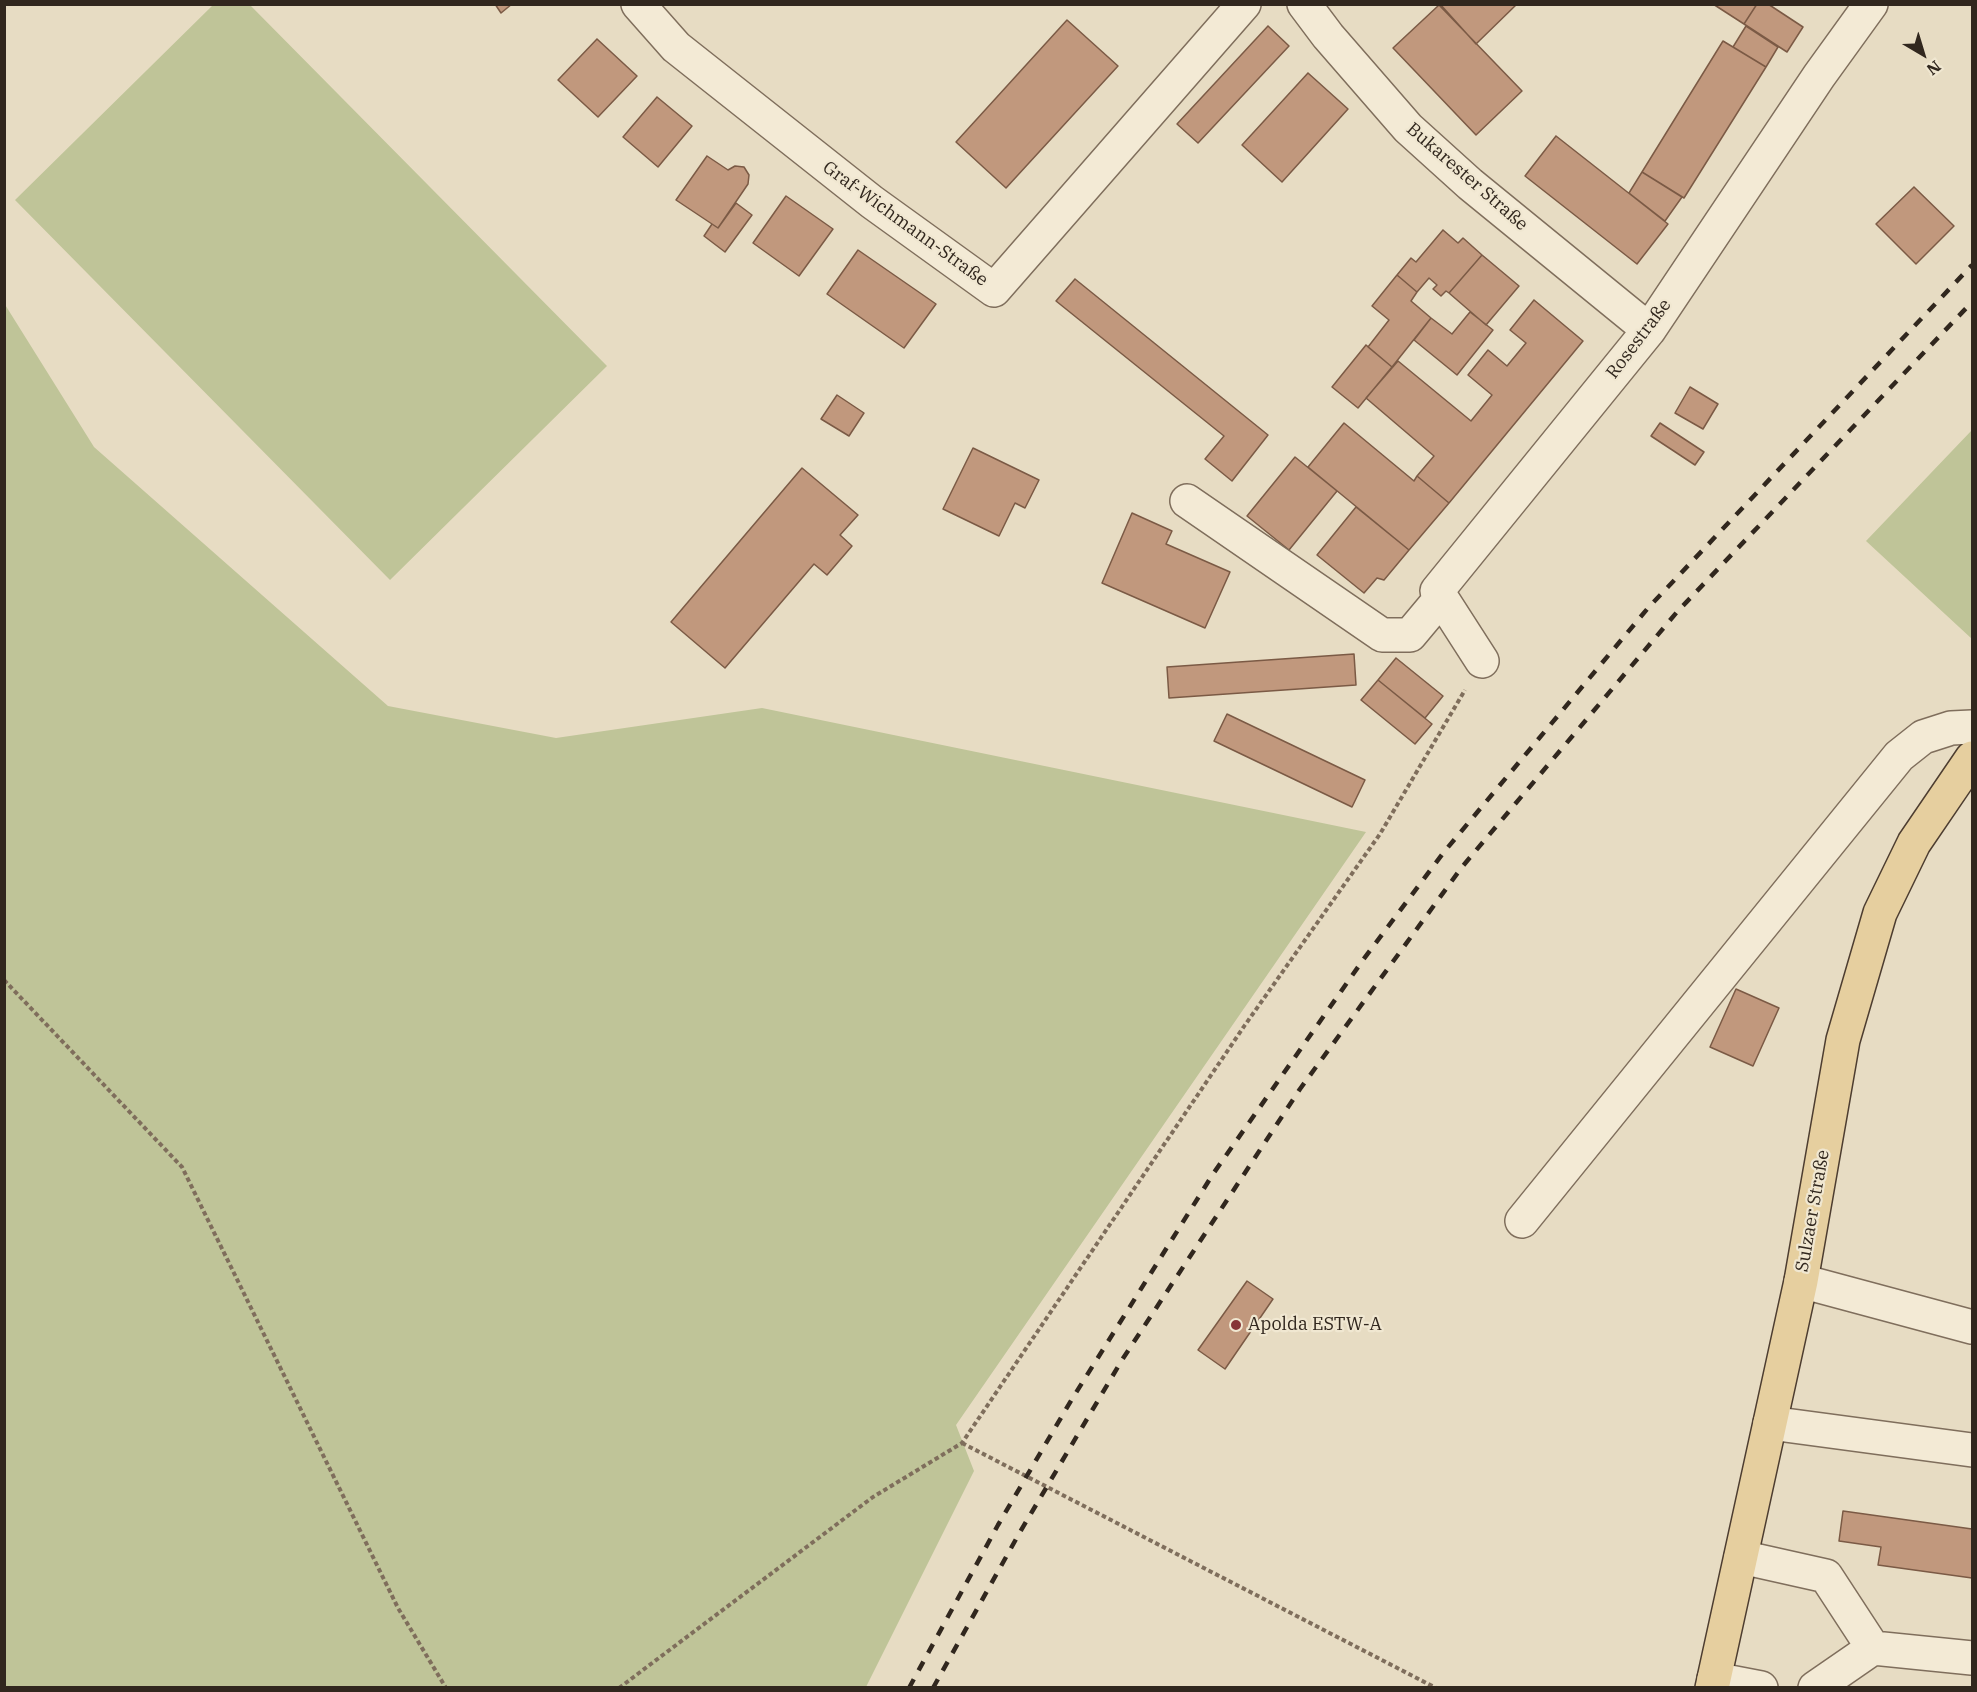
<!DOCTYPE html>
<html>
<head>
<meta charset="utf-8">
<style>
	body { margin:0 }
	#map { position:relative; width:1977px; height:1692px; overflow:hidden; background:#e7dcc3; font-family:"IBM Plex Serif",serif }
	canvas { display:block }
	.frame { position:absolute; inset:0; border:6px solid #31271e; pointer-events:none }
	.north { position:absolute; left:1893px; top:24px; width:60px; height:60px; -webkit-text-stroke:4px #f0e7d1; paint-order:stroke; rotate:142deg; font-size:16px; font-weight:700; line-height:24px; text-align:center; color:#31271e }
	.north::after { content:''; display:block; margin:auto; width:21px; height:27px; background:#31271e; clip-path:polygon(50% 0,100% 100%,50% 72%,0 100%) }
</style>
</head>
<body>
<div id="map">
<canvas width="1977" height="1692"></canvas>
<div class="frame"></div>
<div class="north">N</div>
</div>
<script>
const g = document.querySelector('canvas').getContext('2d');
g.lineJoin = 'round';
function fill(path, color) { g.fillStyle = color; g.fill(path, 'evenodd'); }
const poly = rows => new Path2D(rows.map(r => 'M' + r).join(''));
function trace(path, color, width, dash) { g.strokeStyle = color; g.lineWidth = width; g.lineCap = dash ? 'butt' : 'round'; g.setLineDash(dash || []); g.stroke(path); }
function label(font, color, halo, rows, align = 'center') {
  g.font = font + ' "IBM Plex Serif",serif'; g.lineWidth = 4.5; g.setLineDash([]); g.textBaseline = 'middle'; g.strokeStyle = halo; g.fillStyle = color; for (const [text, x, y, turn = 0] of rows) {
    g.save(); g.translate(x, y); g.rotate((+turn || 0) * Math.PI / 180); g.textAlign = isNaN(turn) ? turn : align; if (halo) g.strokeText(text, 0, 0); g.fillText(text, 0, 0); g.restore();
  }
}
fill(poly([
	[213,5,250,5,607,366,390,580,15,200],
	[4,303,94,447,388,706,556,738,762,708,1366,832,956,1425,974,1471,866,1687,5,1687],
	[1972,430,1972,639,1866,541]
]), '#bfc498');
const building = poly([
	[495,4,512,4,501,13,495,4],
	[1440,4,1517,4,1476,44,1440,4],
	[1713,4,1757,4,1744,24,1713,4],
	[1757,4,1768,4,1803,27,1787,52,1744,24,1757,4],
	[1439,5,1522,91,1476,135,1393,48,1439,5],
	[1067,20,1118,66,1006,188,956,142,1067,20],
	[1268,26,1289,46,1198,143,1177,124,1268,26],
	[1746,26,1778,47,1766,67,1733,47,1746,26],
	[597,39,637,76,598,117,558,80,597,39],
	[1723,41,1766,67,1684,198,1642,172,1723,41],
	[1308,73,1348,109,1282,182,1242,145,1308,73],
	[657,97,692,126,658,167,623,137,657,97],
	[1556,136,1668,224,1637,264,1525,176,1556,136],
	[707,156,728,170,735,166,744,167,749,175,748,184,718,228,676,200,707,156],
	[1642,172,1682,197,1665,221,1629,193,1642,172],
	[1914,187,1954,226,1916,264,1876,224,1914,187],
	[786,196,833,229,799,276,753,243,786,196],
	[736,203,752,215,725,252,704,236,712,224,718,228,736,203],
	[1443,230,1458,243,1463,238,1482,255,1449,293,1446,291,1441,296,1433,289,1437,285,1429,278,1417,292,1397,275,1411,258,1416,262,1443,230],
	[858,250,936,304,904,348,827,294,858,250],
	[1482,255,1519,286,1486,325,1449,293,1482,255],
	[1397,275,1417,292,1411,301,1431,318,1392,367,1368,347,1389,320,1372,306,1397,275],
	[1075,279,1268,435,1232,481,1205,459,1224,436,1056,301,1075,279],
	[1534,300,1583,341,1449,503,1417,476,1434,456,1366,398,1398,361,1471,421,1492,395,1468,375,1488,350,1507,366,1526,343,1510,330,1534,300],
	[1470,312,1493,330,1457,375,1414,340,1431,318,1452,334,1470,312],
	[1366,345,1392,367,1358,408,1332,387,1366,345],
	[1690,387,1718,404,1703,429,1675,413,1690,387],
	[837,395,864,413,849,436,821,419,837,395],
	[1344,423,1414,481,1417,476,1449,503,1409,550,1308,467,1344,423],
	[1660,423,1704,452,1695,465,1651,436,1660,423],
	[973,448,1039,480,1025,508,1015,503,999,536,943,509,973,448],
	[1295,457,1337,491,1289,550,1247,516,1295,457],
	[802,468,858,515,840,535,852,546,827,575,814,564,725,668,671,622,802,468],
	[1356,507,1409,550,1384,580,1377,578,1364,593,1317,555,1356,507],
	[1132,513,1172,531,1166,544,1230,572,1205,628,1102,583,1132,513],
	[1354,654,1356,685,1169,698,1167,667,1354,654],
	[1396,658,1443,696,1425,718,1378,680,1396,658],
	[1378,680,1432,724,1415,744,1361,700,1378,680],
	[1227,714,1365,780,1352,807,1214,741,1227,714],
	[1736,989,1779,1008,1753,1066,1710,1047,1736,989],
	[1247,1281,1273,1299,1225,1369,1198,1350,1247,1281],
	[1843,1511,1972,1529,1972,1578,1878,1565,1881,1547,1839,1541,1843,1511]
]);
fill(building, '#c1987d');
trace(building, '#7b5a45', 1.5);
const minor = poly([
	[638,4,676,47,872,202,994,290,1244,4],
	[1304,4,1328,36,1408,128,1470,184,1649,330],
	[1187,501,1382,635,1410,635,1441,598],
	[1482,661,1437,591,1649,330,1819,76,1871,4],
	[1522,1221,1899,756,1923,737,1951,728,1972,727],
	[1801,1281,1972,1327],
	[1770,1423,1972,1450],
	[1741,1557,1826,1576,1873,1648],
	[1714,1679,1761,1688],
	[1815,1688,1873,1648,1972,1658]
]);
const major = poly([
	[1712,1688,1801,1281,1843,1040,1880,913,1914,843,1972,758]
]);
trace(minor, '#7f6e5c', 36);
trace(major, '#4d3d30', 36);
trace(poly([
	[4,980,182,1167,398,1608,446,1688],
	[962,1443,1436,1688],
	[619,1688,873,1497,962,1443,1245,1025,1380,834,1465,690]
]), '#7f6e5c', 4, [4.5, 3]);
trace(minor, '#f3ead5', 33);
trace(major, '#e6cf9f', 33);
trace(poly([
	[909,1688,998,1525,1072,1399,1213,1174,1363,960,1444,852,1648,608,1972,265],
	[933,1688,1020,1532,1122,1360,1300,1089,1462,867,1677,612,1972,302]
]), '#31271e', 4.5, [10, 10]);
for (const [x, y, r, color] of [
	[1236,1325,6,"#863436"]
]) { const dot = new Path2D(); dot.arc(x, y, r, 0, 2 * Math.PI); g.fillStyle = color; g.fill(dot); trace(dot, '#f0e7d1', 2); }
label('18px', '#31271e', '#f0e7d1', [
	["Bukarester Straße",1467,177,41],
	["Graf-Wichmann-Straße",905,224,36],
	["Rosestraße",1639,339,-53],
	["Sulzaer Straße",1813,1211,-80]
]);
label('18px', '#31271e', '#f0e7d1', [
	["Apolda ESTW-A",1248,1325]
], 'left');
</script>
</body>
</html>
